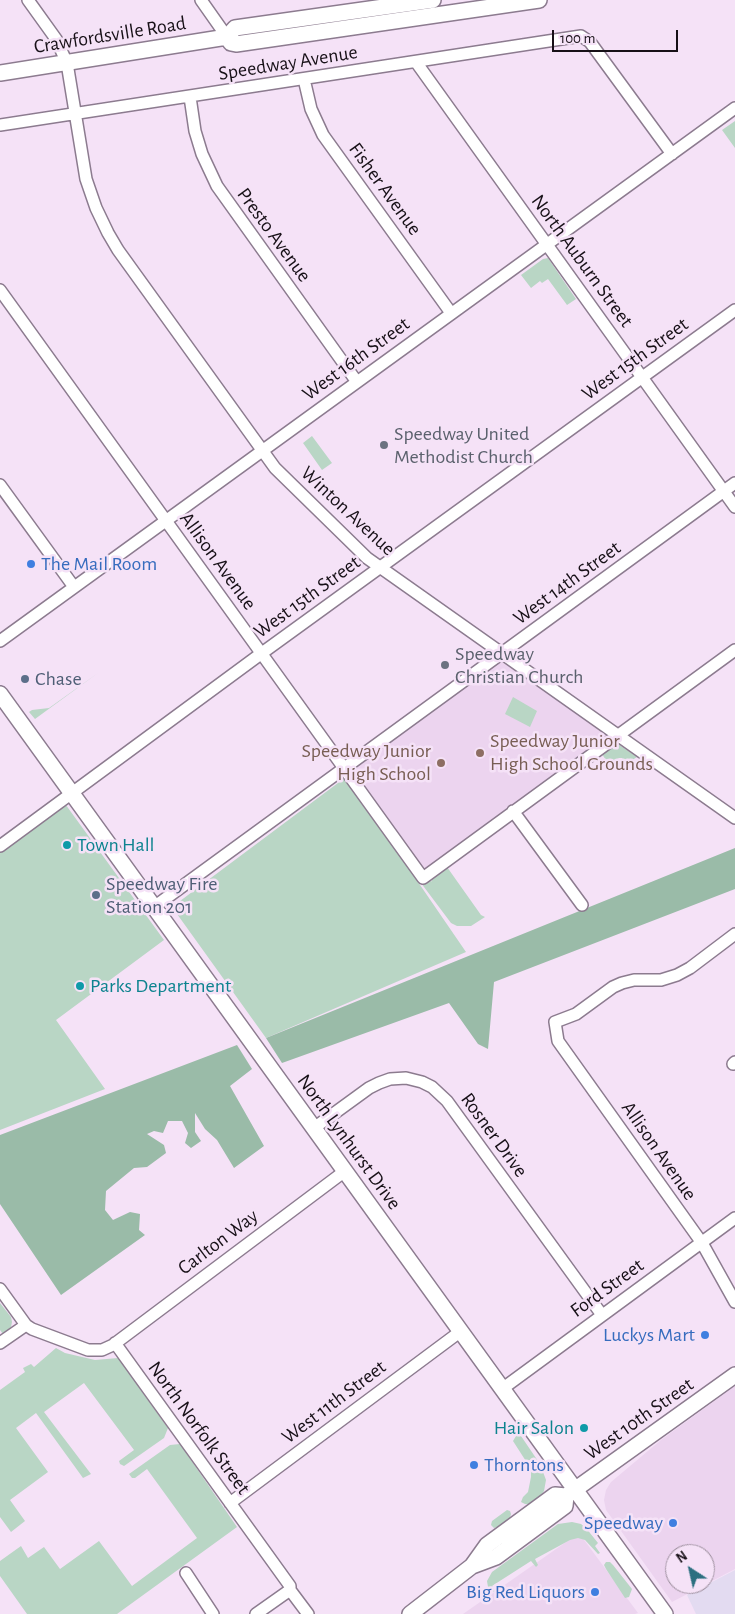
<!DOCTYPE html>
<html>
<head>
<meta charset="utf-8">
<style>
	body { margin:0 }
	#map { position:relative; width:735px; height:1614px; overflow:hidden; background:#f5e2f7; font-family:"Alegreya Sans",sans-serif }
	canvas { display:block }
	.north { position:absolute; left:665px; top:1544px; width:50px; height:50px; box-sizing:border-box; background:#f5e2f7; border:1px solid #9c8e9d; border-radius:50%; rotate:325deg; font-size:14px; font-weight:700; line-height:20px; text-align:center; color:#171017 }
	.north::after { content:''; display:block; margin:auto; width:18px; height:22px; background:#2c6f80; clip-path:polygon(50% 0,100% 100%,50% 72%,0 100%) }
	.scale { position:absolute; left:552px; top:30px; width:126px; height:22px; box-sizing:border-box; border:2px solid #171017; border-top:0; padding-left:6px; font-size:15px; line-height:18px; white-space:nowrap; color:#171017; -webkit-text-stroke:4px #f5e2f7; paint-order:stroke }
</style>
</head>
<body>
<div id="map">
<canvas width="735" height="1614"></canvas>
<div class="north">N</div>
<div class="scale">100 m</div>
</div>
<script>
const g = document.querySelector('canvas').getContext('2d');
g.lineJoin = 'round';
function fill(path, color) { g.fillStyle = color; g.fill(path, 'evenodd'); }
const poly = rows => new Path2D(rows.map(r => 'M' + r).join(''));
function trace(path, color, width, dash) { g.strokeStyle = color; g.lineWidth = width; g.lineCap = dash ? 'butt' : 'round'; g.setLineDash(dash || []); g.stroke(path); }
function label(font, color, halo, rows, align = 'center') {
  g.font = font + ' "Alegreya Sans",sans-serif'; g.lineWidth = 5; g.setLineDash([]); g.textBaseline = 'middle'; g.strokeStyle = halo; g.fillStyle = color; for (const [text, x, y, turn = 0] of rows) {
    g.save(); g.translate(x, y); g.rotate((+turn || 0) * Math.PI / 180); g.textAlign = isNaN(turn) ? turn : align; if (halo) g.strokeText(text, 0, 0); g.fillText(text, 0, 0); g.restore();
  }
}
fill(poly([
	[502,662,608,735,423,871,351,772],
	[735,1386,735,1569,672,1602,606,1510,604,1500,606,1490,611,1482,661,1440],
	[675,1554,705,1554,705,1584,675,1584],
	[579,1533,638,1613,635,1614,463,1614]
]), '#ecd4ef');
fill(poly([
	[735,1570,735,1614,696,1614,687,1595]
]), '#e3dbf1');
fill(poly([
	[735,121,735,148,722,130],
	[548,258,576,299,567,305,548,279,542,283,540,281,531,288,521,275,543,259],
	[312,436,332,463,322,470,303,443],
	[98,673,35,719,29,712,32,710,49,708],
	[513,697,537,711,530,727,505,714],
	[616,744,618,744,637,757,626,764,622,758,619,758,609,765,602,754],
	[346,777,466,952,266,1038,172,907],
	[63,801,164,940,56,1020,105,1089,0,1130,0,846],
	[447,867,481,915,485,917,471,926,457,926,451,923,421,883,430,877,431,882,434,876],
	[0,1303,11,1317,12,1322,11,1327,3,1334,0,1330],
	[56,1348,65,1353,95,1360,118,1358,168,1428,164,1438,124,1466,120,1464,119,1461,134,1450,84,1383,44,1412,91,1474,83,1478,36,1413,16,1428,48,1472,10,1500,25,1521,11,1532,0,1517,0,1390,25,1372,23,1368,31,1364,34,1367],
	[516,1436,521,1436,540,1464,546,1480,544,1491,540,1497,529,1504,525,1504,521,1502,523,1497,528,1492,531,1477,531,1469,513,1441],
	[180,1444,237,1527,117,1614,27,1614,0,1576,0,1561,21,1546,28,1558,44,1547,60,1569,99,1541,132,1586,197,1538,147,1469,135,1478,132,1478,129,1474,170,1445],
	[507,1510,510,1511,511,1514,509,1521,501,1526,494,1528,491,1525,492,1521],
	[572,1522,581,1524,586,1528,598,1543,595,1546,600,1553,598,1554,585,1540,578,1538,570,1540,535,1559,538,1565,536,1567,531,1561,492,1586,496,1592,491,1591,488,1587,487,1581,492,1572,558,1524],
	[606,1562,610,1562,613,1565,632,1589,629,1597,625,1598,606,1569,604,1565]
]), '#b9d6c5');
fill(poly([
	[735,848,735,889,494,982,488,1049,478,1044,449,1003,282,1063,266,1038],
	[237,1045,252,1069,230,1086,264,1146,234,1168,217,1140,205,1129,195,1113,195,1132,201,1141,191,1148,185,1143,188,1133,182,1121,168,1121,163,1133,154,1131,147,1134,164,1145,166,1153,147,1167,134,1168,106,1191,105,1210,113,1220,130,1212,140,1214,139,1230,145,1235,61,1295,0,1204,0,1135]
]), '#9abba8');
const minor = poly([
	[28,0,56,39,67,63,86,179,96,208,108,233,118,250,275,468,367,558,735,818],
	[201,0,227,37],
	[416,62,735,507],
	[304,79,311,109,323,135,451,313],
	[190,97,195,131,202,154,217,186,357,382],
	[0,125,581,36,590,42,672,154],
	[0,290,423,878,735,650],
	[0,485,74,587],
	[0,641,735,108],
	[513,811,582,905],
	[0,846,262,653,735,310],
	[154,907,735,483],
	[735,934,690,968,677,975,661,980,634,980,622,983,613,987,576,1014,555,1022,558,1041,702,1243,735,1302],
	[733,1064,735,1062],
	[314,1128,369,1088,379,1083,390,1079,406,1078,422,1082,432,1087,447,1101,602,1315],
	[0,1289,26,1325,32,1329,88,1350,102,1350,113,1345,345,1171],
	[0,1343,26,1325],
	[115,1343,290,1586,290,1590,308,1614],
	[502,1389,735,1218],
	[230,1503,461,1331],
	[186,1573,213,1614],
	[256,1614,290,1590]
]);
const major = poly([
	[227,37,231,43,236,44,539,0],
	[0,73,227,37,235,28,433,0],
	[0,694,665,1614],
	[472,1566,496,1557,565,1506,566,1496],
	[410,1614,472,1566,487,1545,555,1495,566,1496,735,1375]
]);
trace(minor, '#8c7b8f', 14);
trace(major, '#8c7b8f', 18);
trace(minor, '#fff', 11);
trace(major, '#fff', 15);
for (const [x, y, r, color] of [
	[384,445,5,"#6b7280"],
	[31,564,5,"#3f7fe0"],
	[445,665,5,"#6b7280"],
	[25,679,5,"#5c6f8a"],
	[480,753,5,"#8d6e63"],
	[441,763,5,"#8d6e63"],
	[67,845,5,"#0f9aa8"],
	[96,895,5,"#5c6f8a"],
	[80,986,5,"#0f9aa8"],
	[705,1335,5,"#3f7fe0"],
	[584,1428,5,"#0f9aa8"],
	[474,1465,5,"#3f7fe0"],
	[673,1523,5,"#3f7fe0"],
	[595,1592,5,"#3f7fe0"]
]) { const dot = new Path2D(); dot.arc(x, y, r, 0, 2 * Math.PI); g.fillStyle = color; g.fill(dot); trace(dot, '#f5e2f7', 2); }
label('20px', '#171017', '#f5e2f7', [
	["Crawfordsville Road",110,35,-9],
	["Speedway Avenue",288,63,-9],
	["Fisher Avenue",385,189,54],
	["Presto Avenue",274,235,54],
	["North Auburn Street",582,261,54],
	["West 16th Street",356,359,-36],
	["West 15th Street",635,359,-36],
	["Winton Avenue",348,511,43],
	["Allison Avenue",218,561,54],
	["West 14th Street",567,583,-36],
	["West 15th Street",307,597,-36],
	["Rosner Drive",494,1135,54],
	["North Lynhurst Drive",349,1142,54],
	["Allison Avenue",659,1151,55],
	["Carlton Way",218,1242,-37],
	["Ford Street",607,1288,-36],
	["West 11th Street",334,1402,-37],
	["West 10th Street",639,1419,-35],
	["North Norfolk Street",199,1428,54]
]);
label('20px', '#5b616d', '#f5e2f7', [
	["Speedway United",394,434],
	["Methodist Church",394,457],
	["Speedway",455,654],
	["Christian Church",455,677]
], 'left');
label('20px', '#366cbe', '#f5e2f7', [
	["The Mail Room",41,564,"left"],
	["Luckys Mart",695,1335],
	["Thorntons",484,1465,"left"],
	["Speedway",663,1523],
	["Big Red Liquors",585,1592]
], 'right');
label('20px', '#4e5e75', '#f5e2f7', [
	["Chase",35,679],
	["Speedway Fire",106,884],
	["Station 201",106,907]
], 'left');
label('20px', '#785e54', '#f5e2f7', [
	["Speedway Junior",490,741],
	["High School Grounds",490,764],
	["Speedway Junior",431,751,"right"],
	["High School",431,774,"right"]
], 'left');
label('20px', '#0d838f', '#f5e2f7', [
	["Town Hall",77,845],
	["Parks Department",90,986],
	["Hair Salon",574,1428,"right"]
], 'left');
</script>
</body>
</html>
